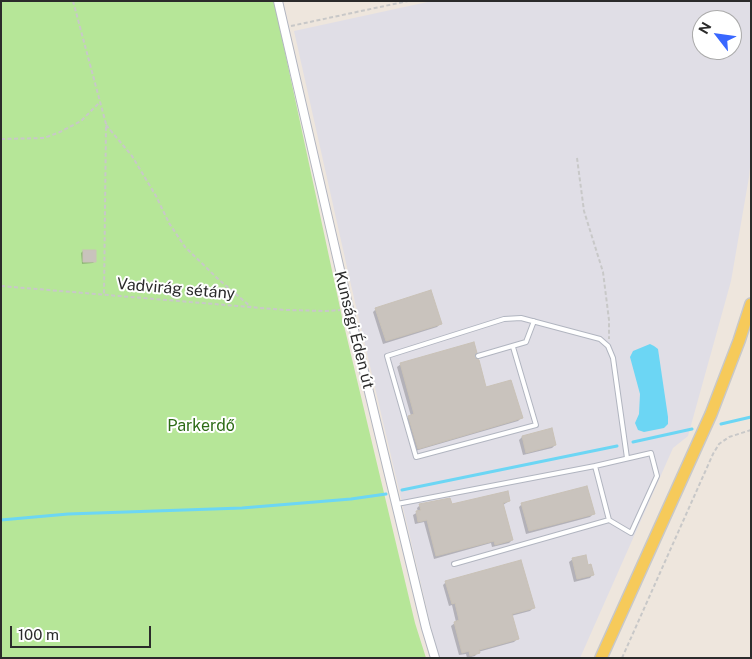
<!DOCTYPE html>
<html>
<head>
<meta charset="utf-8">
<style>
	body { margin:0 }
	#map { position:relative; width:752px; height:659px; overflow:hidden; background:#eee6dd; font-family:"Public Sans",sans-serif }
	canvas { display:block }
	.frame { position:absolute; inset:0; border:2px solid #2b2b2b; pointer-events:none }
	.north { position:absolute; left:692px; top:10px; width:50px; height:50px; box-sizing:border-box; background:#fff; border:1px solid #aaa; border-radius:50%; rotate:300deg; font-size:14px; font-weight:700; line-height:20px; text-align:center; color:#2b2b2b }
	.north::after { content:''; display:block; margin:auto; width:18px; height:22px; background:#3967ff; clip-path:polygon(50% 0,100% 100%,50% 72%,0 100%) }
	.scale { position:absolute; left:10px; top:626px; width:141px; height:22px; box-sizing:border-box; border:2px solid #2b2b2b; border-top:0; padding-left:6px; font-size:15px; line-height:18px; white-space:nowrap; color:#2b2b2b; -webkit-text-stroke:4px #fff; paint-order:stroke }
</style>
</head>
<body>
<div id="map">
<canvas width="752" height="659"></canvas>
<div class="frame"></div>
<div class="north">N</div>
<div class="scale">100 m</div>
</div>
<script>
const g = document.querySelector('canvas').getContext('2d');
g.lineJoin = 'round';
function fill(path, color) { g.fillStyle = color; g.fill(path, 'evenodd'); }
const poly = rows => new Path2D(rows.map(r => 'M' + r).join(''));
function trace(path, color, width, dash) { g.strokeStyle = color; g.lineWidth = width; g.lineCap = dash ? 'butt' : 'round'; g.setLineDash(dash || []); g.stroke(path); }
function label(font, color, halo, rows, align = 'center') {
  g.font = font + ' "Public Sans",sans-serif'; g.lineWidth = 4; g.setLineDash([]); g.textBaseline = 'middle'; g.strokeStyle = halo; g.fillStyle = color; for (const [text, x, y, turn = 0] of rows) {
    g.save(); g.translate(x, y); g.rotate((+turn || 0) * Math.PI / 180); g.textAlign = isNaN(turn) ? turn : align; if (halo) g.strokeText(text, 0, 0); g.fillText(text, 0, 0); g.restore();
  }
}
fill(poly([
	[432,1,751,1,751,158,749,177,731,281,688,436,673,448,580,658,439,658,431,627,351,285,294,31],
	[702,20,732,20,732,50,702,50]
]), '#e0dee6');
fill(poly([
	[1,1,274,1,342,317,415,623,426,658,1,658]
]), '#b6e698');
fill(poly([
	[650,344,654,346,658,349,668,417,668,424,664,428,644,432,638,430,635,423,639,414,640,394,630,357,633,351]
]), '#6cd6f4');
fill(poly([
	[83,251,94,262,93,263,82,264,81,253],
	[376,309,440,324,437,327,383,344,373,312],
	[473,357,486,389,521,418,518,421,415,451,406,420,411,416,397,367,401,364],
	[551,430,555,445,552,448,523,455,519,440,522,437],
	[509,501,503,505,512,540,509,543,492,547,491,543,434,559,424,522,415,524,413,515,418,512,417,508,420,505,451,505],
	[522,504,593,514,590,517,526,534,519,507],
	[573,559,588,566,593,574,590,578,574,582,569,562],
	[446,582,533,608,530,611,511,616,517,639,514,642,478,652,475,656,467,658,466,654,459,655,451,626,456,622,452,605,449,606,443,585]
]), '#0003');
trace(poly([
	[721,424,751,417],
	[633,442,692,429],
	[402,490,617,446],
	[1,520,68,514,242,508,351,499,386,494]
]), '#6cd6f4', 3);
const building = poly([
	[83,250,96,250,96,262,83,262,83,250],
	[431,290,442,324,386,341,375,308,431,290],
	[474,342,477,353,474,357,479,360,486,387,511,380,523,418,418,449,408,416,414,414,400,363,474,342],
	[552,428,556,445,526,453,522,436,552,428],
	[587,486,595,514,529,531,521,503,587,486],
	[508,491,510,501,503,503,513,540,495,545,494,541,436,556,427,520,418,522,416,511,421,510,419,504,450,498,452,504,508,491],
	[586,555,588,565,591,564,594,575,577,579,572,558,586,555],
	[521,560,535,608,512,614,519,639,479,650,480,653,470,656,469,651,462,653,454,622,459,620,455,603,452,604,445,581,521,560]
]);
fill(building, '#c9c3bd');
trace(building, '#c9c2b7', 1);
const lane = poly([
	[513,347,536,425,416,457,387,356,504,319,521,318,600,339,608,346,613,358,627,458],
	[478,356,526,342,534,321],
	[397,504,595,466,651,453,657,476,631,533,609,520,595,466],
	[454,564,609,520]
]);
const street = poly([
	[278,1,349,309,426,628,435,658]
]);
const primary = poly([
	[601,658,711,414,739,341,751,304]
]);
trace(lane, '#b1b5c0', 6);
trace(street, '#b1b5c0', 10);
trace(primary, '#c8c8c8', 14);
trace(poly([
	[73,1,106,124,104,295],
	[291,26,408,1],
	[106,125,132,156,156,196,169,223,185,247,217,278,251,307],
	[1,139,44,138,60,132,81,121,100,102],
	[577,158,584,211,603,272,609,320,609,339],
	[1,286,285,310,327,311,340,310],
	[622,658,713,454,719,444,729,437,751,430]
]), '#c8c8c8', 2, [4, 2.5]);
trace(lane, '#fff', 4);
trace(street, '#fff', 8);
trace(primary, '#f6ca5a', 11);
label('16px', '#2b2b2b', '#fff', [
	["Vadvirág sétány",176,289,5],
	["Kunsági Éden út",354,330,76]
]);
label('16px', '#2d6c17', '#fff', [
	["Parkerdő",201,426]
]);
</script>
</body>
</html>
